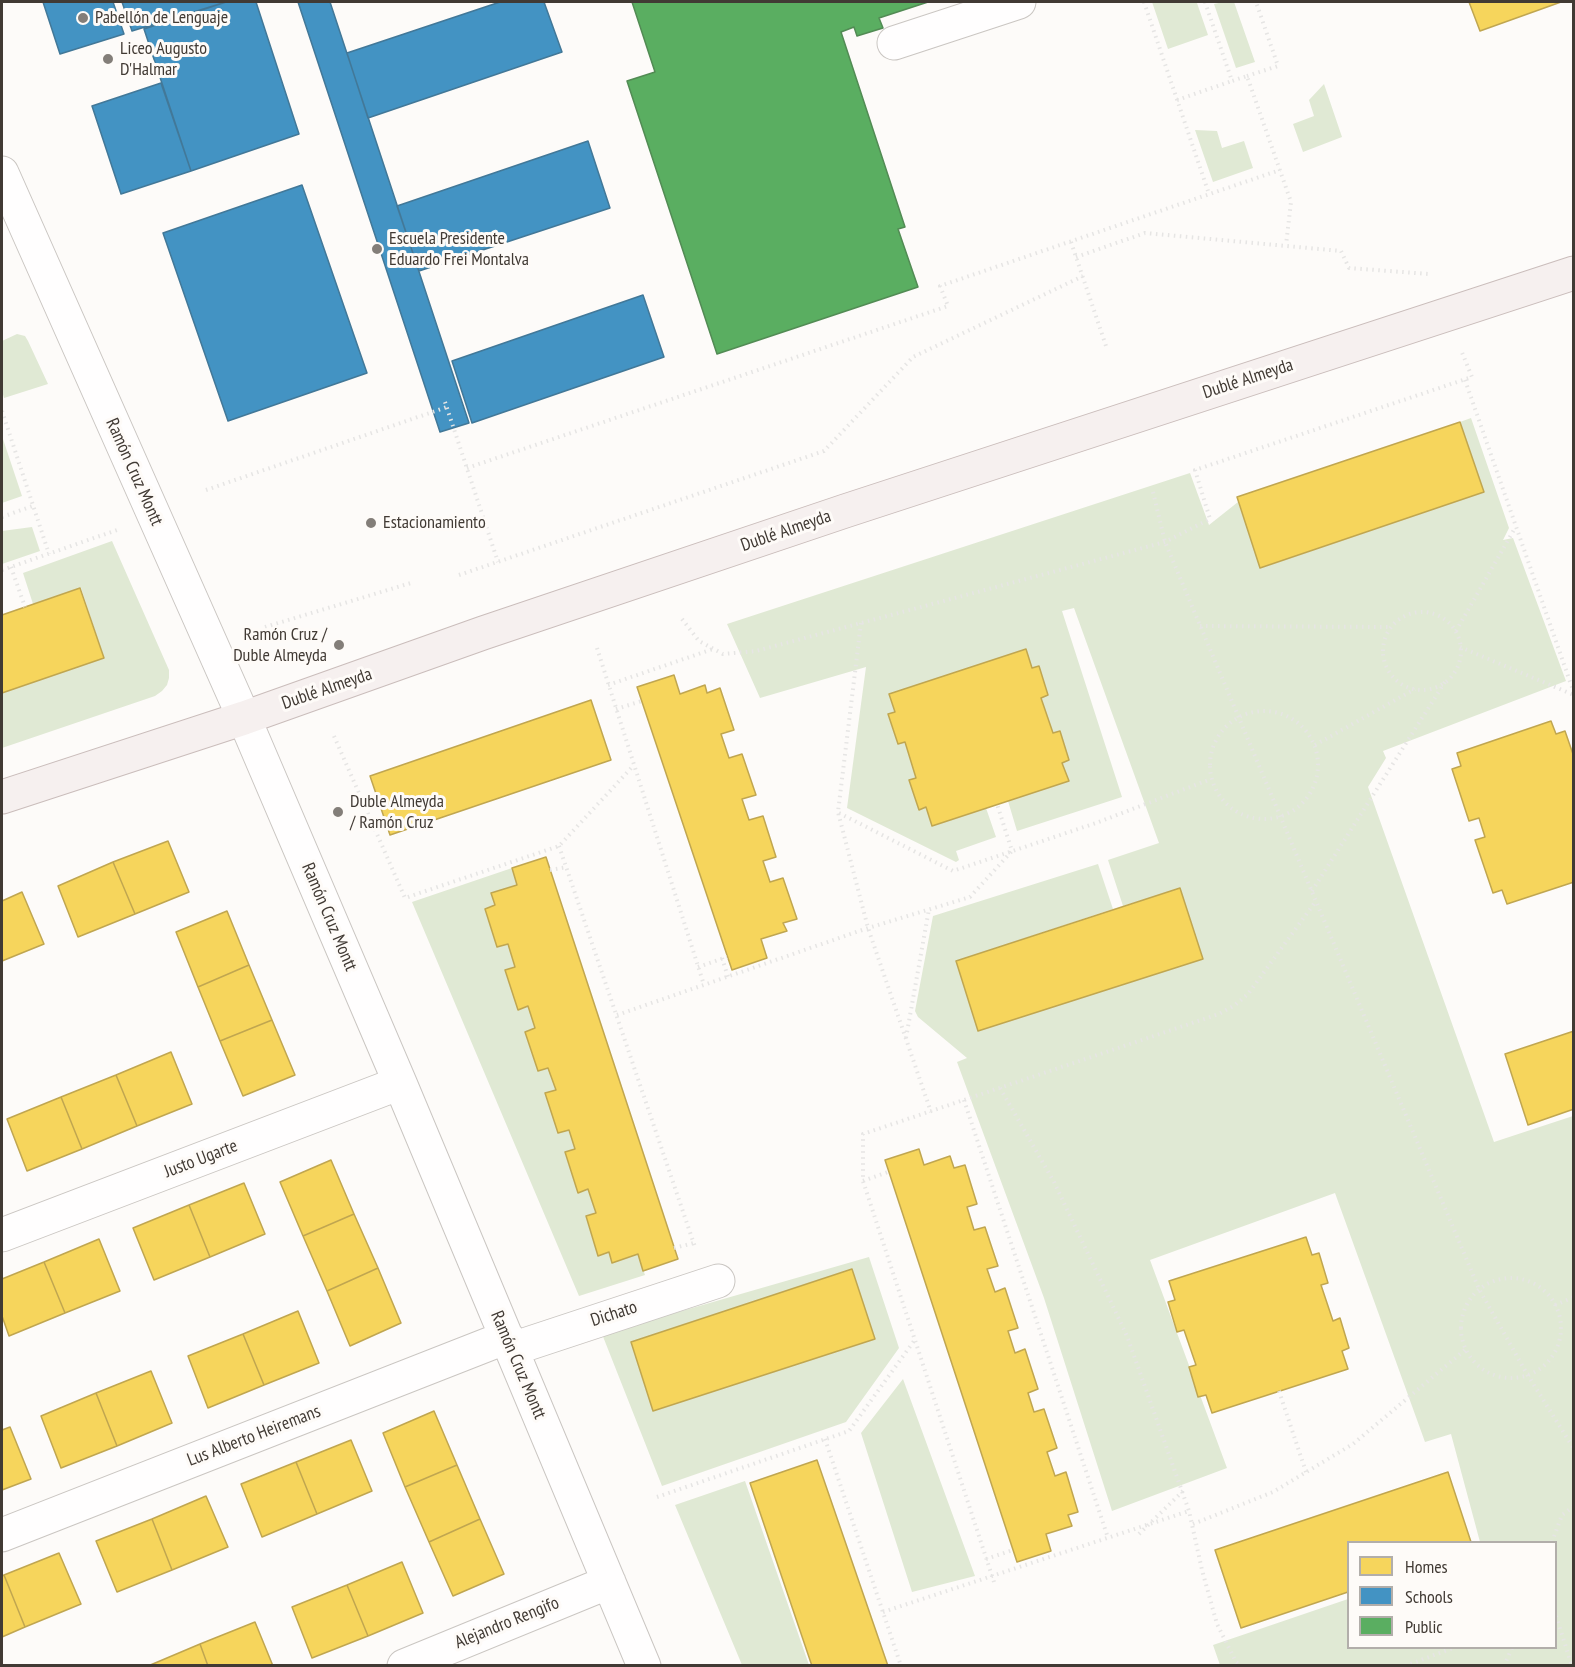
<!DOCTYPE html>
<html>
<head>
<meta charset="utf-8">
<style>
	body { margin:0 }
	#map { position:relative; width:1575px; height:1667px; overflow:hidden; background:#fdfbf9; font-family:"PT Sans Narrow",sans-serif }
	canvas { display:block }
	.frame { position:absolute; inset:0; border:3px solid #413a34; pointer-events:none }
	.legend { position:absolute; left:1347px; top:1541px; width:210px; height:108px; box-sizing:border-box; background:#fefbf8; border:2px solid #b2aeaa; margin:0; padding:8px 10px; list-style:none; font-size:18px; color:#413a34 }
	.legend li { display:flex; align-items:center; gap:12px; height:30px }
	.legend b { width:30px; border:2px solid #b2aeaa }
</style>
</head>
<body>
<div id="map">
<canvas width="1575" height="1667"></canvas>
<div class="frame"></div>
<ul class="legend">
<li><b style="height:16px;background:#f6d55c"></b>Homes</li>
<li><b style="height:16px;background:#4393c3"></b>Schools</li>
<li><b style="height:16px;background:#5aae61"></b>Public</li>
</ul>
</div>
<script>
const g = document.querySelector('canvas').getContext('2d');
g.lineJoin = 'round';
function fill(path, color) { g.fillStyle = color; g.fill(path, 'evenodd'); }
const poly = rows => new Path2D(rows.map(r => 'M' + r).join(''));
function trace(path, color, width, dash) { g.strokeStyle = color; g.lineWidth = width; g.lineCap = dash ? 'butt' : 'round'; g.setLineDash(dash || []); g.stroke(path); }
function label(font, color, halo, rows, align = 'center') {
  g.font = font + ' "PT Sans Narrow",sans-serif'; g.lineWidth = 6; g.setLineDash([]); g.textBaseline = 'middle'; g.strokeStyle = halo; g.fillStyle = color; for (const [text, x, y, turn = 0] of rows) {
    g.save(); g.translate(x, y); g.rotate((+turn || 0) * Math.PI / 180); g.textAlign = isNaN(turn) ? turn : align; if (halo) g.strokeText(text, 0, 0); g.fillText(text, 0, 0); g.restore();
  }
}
fill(poly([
	[1152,2,1197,3,1208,35,1168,49],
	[1223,2,1234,2,1255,62,1236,68,1214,4],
	[1324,84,1342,137,1303,152,1293,124,1314,116,1309,100],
	[1195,130,1217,131,1222,148,1244,141,1253,168,1213,182],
	[17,334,25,336,28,341,48,384,4,398,2,391,2,341],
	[1471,418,1509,528,1503,540,1513,538,1566,681,1383,751,1386,758,1368,787,1494,1142,1573,1116,1573,1665,1220,1665,1213,1645,1348,1599,1348,1648,1556,1648,1556,1542,1480,1542,1451,1434,1425,1442,1335,1193,1150,1260,1227,1468,1112,1511,1044,1298,957,1062,967,1058,918,1017,915,1011,933,916,1098,864,1113,909,956,961,978,1031,1202,959,1178,889,1123,906,1108,860,1159,843,1074,608,1062,611,1122,797,1017,831,1008,801,1068,780,1062,763,1069,760,1060,732,1053,733,1041,698,1048,695,1039,666,1032,668,1026,649,889,694,895,712,888,715,898,744,905,742,916,778,909,780,919,809,926,807,986,808,996,837,956,851,959,860,956,862,847,808,866,667,760,698,727,624,1190,473,1209,525,1238,502,1261,568,1484,492,1460,422],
	[2,436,22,496,2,503],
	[32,527,40,551,2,564,2,531],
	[112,541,169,670,169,678,167,685,162,691,155,696,2,748,2,693,104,658,81,588,33,604,23,573],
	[512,868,517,885,491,893,495,905,485,909,497,947,508,944,515,967,505,971,518,1009,528,1006,535,1028,525,1032,538,1071,548,1068,556,1090,545,1093,558,1133,569,1130,575,1149,565,1153,578,1192,588,1189,596,1213,586,1217,598,1256,609,1252,612,1263,638,1254,645,1275,579,1296,412,902],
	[869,1257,899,1348,846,1422,662,1486,602,1334],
	[903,1379,975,1576,912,1592,861,1433],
	[745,1481,809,1665,742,1665,675,1505]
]), '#e0e9d4');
const homes = poly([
	[1469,2,1561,2,1480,31,1469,2],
	[1460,422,1484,492,1260,568,1237,497,1460,422],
	[80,588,104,658,2,693,2,615,80,588],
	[1026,649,1032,668,1039,666,1048,695,1041,698,1053,733,1060,731,1069,760,1062,763,1069,781,932,826,926,807,919,810,909,780,916,778,905,742,898,744,888,714,895,712,889,694,1026,649],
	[674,675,680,694,705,685,707,693,720,688,734,730,721,734,729,758,742,754,756,795,742,799,749,820,763,816,776,857,763,861,770,882,783,878,797,919,783,923,787,931,761,939,767,958,732,970,637,687,674,675],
	[591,700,611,760,390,835,370,776,591,700],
	[1551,721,1556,734,1565,731,1574,757,1574,882,1507,904,1502,890,1493,893,1475,840,1485,837,1479,818,1469,821,1452,769,1461,766,1457,753,1551,721],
	[168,841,189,892,135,914,113,862,168,841],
	[546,857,678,1259,643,1271,638,1254,612,1263,609,1252,598,1256,586,1216,596,1213,588,1189,578,1193,565,1152,575,1149,569,1130,558,1133,545,1093,556,1090,548,1068,538,1071,525,1032,535,1028,528,1006,518,1010,505,970,515,967,508,944,497,947,485,909,495,905,491,893,517,885,512,868,546,857],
	[113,862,135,914,78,937,58,886,113,862],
	[1180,888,1203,959,978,1031,956,961,1180,888],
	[22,892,44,944,2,961,2,901,22,892],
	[227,911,249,965,198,987,176,932,227,911],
	[249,965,272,1020,220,1041,198,987,249,965],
	[272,1020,295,1075,243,1096,220,1041,272,1020],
	[1574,1031,1574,1109,1528,1125,1505,1054,1574,1031],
	[171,1052,192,1104,137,1126,116,1075,171,1052],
	[116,1075,137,1126,82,1149,61,1097,116,1075],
	[61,1097,82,1149,27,1171,7,1119,61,1097],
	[919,1149,924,1165,950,1156,954,1168,965,1165,977,1204,967,1207,974,1230,985,1227,998,1266,987,1269,995,1292,1005,1288,1018,1328,1008,1331,1015,1353,1025,1349,1038,1389,1028,1393,1034,1412,1044,1409,1057,1448,1047,1452,1055,1476,1066,1472,1078,1512,1068,1515,1072,1526,1046,1534,1051,1551,1017,1562,885,1160,919,1149],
	[331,1160,354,1214,303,1236,280,1182,331,1160],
	[244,1183,265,1234,210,1257,189,1205,244,1183],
	[189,1205,210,1257,154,1280,133,1228,189,1205],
	[354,1214,378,1268,327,1291,303,1236,354,1214],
	[1306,1237,1312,1255,1319,1253,1328,1283,1321,1285,1333,1321,1340,1318,1349,1348,1342,1351,1348,1369,1212,1413,1206,1395,1198,1397,1189,1367,1196,1365,1184,1330,1177,1332,1168,1302,1175,1300,1169,1281,1306,1237],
	[99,1239,120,1291,65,1313,44,1262,99,1239],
	[44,1262,65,1313,9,1336,2,1316,2,1279,44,1262],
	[378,1268,401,1323,350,1346,327,1291,378,1268],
	[852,1269,875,1339,653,1411,631,1342,852,1269],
	[298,1311,319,1363,264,1385,243,1334,298,1311],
	[243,1334,264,1385,208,1408,188,1356,243,1334],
	[151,1371,172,1423,117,1446,96,1393,151,1371],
	[96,1393,117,1446,61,1468,41,1416,96,1393],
	[434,1411,457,1465,405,1487,383,1433,434,1411],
	[10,1427,31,1479,2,1490,2,1430,10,1427],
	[351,1440,372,1491,317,1514,296,1462,351,1440],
	[817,1460,888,1666,812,1666,750,1483,817,1460],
	[296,1462,317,1514,262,1537,241,1484,296,1462],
	[457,1465,480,1519,429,1542,405,1487,457,1465],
	[1448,1472,1471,1542,1348,1542,1348,1592,1241,1628,1215,1550,1448,1472],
	[206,1496,228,1547,172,1570,152,1519,206,1496],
	[152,1519,172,1570,117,1592,96,1541,152,1519],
	[480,1519,504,1574,453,1596,429,1542,480,1519],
	[59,1553,81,1604,25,1627,4,1575,59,1553],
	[402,1562,423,1613,368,1636,347,1585,402,1562],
	[4,1575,25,1627,2,1637,2,1576,4,1575],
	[347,1585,368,1636,312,1658,292,1607,347,1585],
	[255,1622,273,1666,208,1666,200,1644,255,1622],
	[200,1644,208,1666,148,1666,200,1644]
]);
fill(homes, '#f6d55c');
trace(homes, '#c0a650', 1.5);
const schools = poly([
	[43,2,113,2,124,34,60,54,43,2],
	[122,2,226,2,132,31,122,2],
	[226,2,256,2,299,134,191,171,144,29,226,2],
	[298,2,330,2,469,423,440,432,298,2],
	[500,2,544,2,562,52,368,118,347,53,500,2],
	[161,83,191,171,121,194,92,106,161,83],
	[588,141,610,208,419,271,397,206,588,141],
	[302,185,367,373,228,421,163,233,302,185],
	[643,295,664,357,472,423,452,361,643,295]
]);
fill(schools, '#4393c3');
trace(schools, '#427898', 1.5);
const public = poly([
	[632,2,928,2,879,18,883,28,857,36,854,27,841,32,905,227,898,229,918,287,717,354,627,81,655,72,632,2]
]);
fill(public, '#5aae61');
trace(public, '#528b54', 1.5);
const minor = poly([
	[894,43,1019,2],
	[2,173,244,718,400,1083,644,1666],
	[2,1235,400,1083],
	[512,1349,718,1281],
	[2,1535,507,1337],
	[404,1666,609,1582]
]);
const major = poly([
	[2,797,244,718,483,633,845,511,1574,273]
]);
trace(minor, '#cac6c2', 35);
trace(major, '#cabdbb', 35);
trace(poly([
	[1144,2,1209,194],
	[1205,2,1232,81,1247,76,1291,202,1286,245],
	[1247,76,1278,66,1256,2],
	[1177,100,1232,81],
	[1071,242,1106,346],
	[1076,257,1145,233,1341,251,1349,268,1429,274],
	[1465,380,1574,693],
	[445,402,498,562],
	[2,411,49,554],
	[467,468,948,306,940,286,1280,170],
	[206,490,447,407],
	[1153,492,1165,542,1479,1289,1527,1374,1574,1449],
	[2,517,33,506],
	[11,567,25,607],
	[2,570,117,530],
	[459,575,824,451,913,357,1083,276],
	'1383 651a39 39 0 1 1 78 0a39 39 0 1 1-78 0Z',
	[682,619,699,641,723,654,756,651,1165,542,1210,519,1195,470,1472,377,1461,350],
	[861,623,838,812,868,928,931,1112],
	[1200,626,1390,627],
	[265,627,411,583],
	[1456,631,1515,528],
	[1460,647,1574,695],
	[597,648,704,985],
	[608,685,713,649],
	[616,709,642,701],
	'1210 765a54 54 0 1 1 108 0a54 54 0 1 1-108 0Z',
	[334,736,405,898,559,846,634,765],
	[1315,745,1415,689],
	[839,813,953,871,1096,823,1211,779],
	[559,846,695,1247],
	[550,870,567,867],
	[1312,891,1445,682],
	[722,958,728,977],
	[698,967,727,957],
	[617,1015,868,928,970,897,1012,851,997,804],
	[906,1038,929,909],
	[1000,1088,1054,1182,1127,1336,1189,1511,1202,1570,1217,1624,1236,1662,1241,1666],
	[964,1100,1108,1538],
	[863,1181,888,1172],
	[674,1248,694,1243],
	'1461 1328a50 50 0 1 1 100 0a50 50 0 1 1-100 0Z',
	[1555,1305,1574,1297],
	[1279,1391,1306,1472],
	[825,1439,901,1666],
	[657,1497,849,1431,914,1341],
	[1193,1524,1273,1492,1353,1444,1466,1349],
	[1139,1534,1183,1491],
	[1552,1542,1562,1515,1574,1506],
	[986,1559,1013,1550],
	[994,1582,863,1181,863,1134,1219,1014,1235,1005,1248,994,1316,901],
	[883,1612,1189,1511],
	[1556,1616,1572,1666],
	[1405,1666,1453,1648],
	[1504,1666,1512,1648]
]), '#e6e5e4', 4, [1.5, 4.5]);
trace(minor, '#fffefe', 33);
trace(major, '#f6f0ef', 33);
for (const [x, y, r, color] of [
	[83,18,6,"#837e79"],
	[108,59,6,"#837e79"],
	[377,249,6,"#837e79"],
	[371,523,6,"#837e79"],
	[339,645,6,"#837e79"],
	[338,812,6,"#837e79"]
]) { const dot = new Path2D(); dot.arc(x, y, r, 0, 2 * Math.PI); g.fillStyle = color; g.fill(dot); trace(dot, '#fefbf8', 2); }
label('18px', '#413a34', '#fefbf8', [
	["Pabellón de Lenguaje",95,18],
	["Liceo Augusto",120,49],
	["D'Halmar",120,70],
	["Escuela Presidente",389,239],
	["Eduardo Frei Montalva",389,260],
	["Estacionamiento",383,523],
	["Ramón Cruz /",327,635,"right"],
	["Duble Almeyda",327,656,"right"],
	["Duble Almeyda",350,802],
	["/ Ramón Cruz",350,823]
], 'left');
label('18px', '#413a34', '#fefbf8', [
	["Dublé Almeyda",1248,379,-18],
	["Ramón Cruz Montt",134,472,66],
	["Dublé Almeyda",786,531,-19],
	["Dublé Almeyda",327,689,-19],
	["Ramón Cruz Montt",329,917,67],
	["Justo Ugarte",201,1159,-21],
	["Dichato",614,1314,-18],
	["Ramón Cruz Montt",518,1365,67],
	["Lus Alberto Heiremans",254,1436,-21],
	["Alejandro Rengifo",507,1623,-22]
]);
</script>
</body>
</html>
